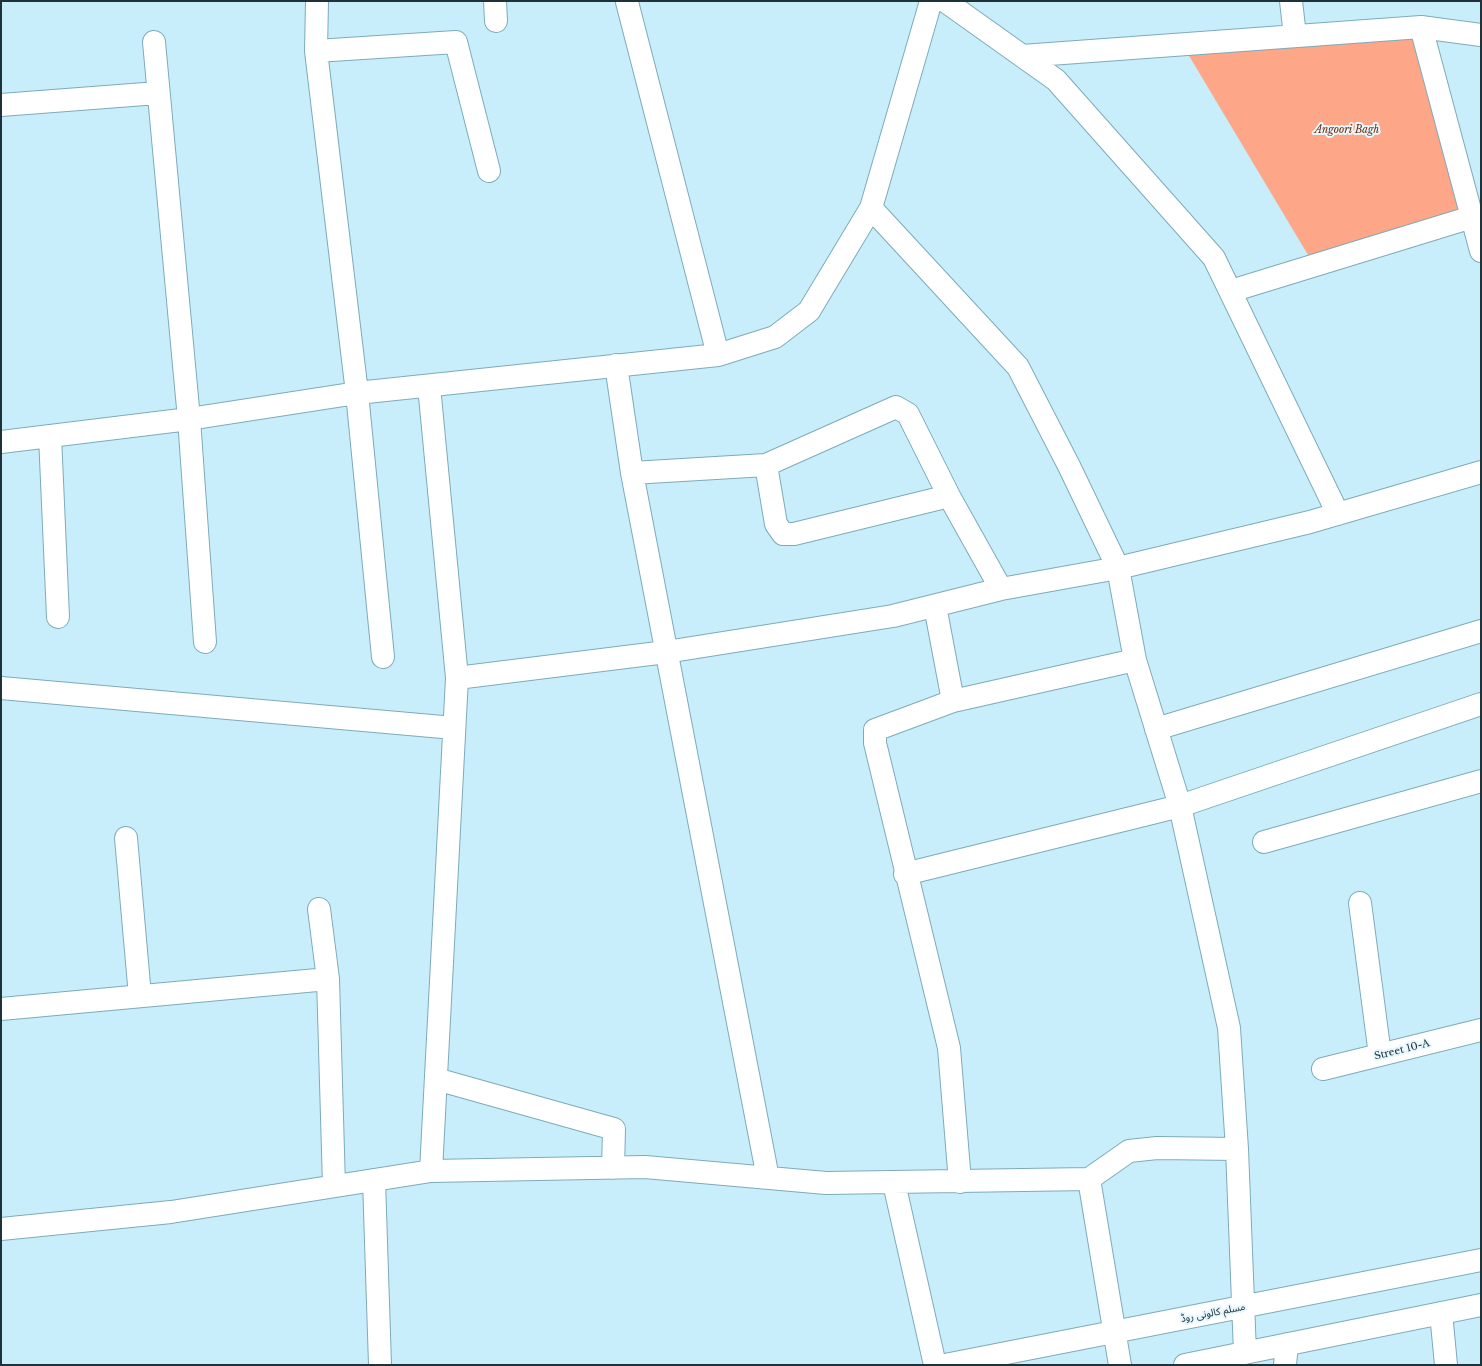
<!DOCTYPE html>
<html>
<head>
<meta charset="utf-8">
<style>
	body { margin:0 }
	#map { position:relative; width:1482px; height:1366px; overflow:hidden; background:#c9eefb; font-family:"Libre Baskerville",serif }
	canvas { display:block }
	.frame { position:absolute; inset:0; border:2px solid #203239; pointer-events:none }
</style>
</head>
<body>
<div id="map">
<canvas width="1482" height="1366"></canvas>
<div class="frame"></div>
</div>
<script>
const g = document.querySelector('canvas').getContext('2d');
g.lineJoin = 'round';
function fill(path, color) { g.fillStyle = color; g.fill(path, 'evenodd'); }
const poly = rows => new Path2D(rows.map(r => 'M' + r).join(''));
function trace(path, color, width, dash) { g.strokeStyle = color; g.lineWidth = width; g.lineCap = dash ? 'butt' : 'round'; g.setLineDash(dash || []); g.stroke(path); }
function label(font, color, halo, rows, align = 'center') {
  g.font = font + ' "Libre Baskerville","Noto Sans Arabic",serif'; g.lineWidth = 4; g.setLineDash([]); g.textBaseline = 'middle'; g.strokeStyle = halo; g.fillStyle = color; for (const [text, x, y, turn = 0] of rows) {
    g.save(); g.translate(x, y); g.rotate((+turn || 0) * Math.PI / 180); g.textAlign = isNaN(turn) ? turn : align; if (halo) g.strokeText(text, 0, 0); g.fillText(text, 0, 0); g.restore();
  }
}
fill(poly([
	[1421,27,1472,217,1314,265,1182,44]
]), '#fda688');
const minor = poly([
	[317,1,316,51,357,393,383,657],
	[495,1,496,21],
	[945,1,1056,80,1214,258,1338,514],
	[1291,1,1295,36],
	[627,2,718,355],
	[1421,27,1481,251],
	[154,42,189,419,205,642],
	[316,51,456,42,489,171],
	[1022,56,1421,27,1481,35],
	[1,105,158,93],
	[871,208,1018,367,1069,466,1118,568,1135,660,1180,806,1229,1028,1237,1149,1245,1353],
	[1231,291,1472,217],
	[616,365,632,473,768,1178],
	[429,386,457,678,431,1171],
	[50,436,58,617],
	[1,442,189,419,357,393,718,355,775,337,809,311,871,208,931,1],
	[766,465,776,524,783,534,794,534,949,496],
	[632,473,766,465,896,407,908,414,949,496,1001,589],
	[935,606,953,701],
	[457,678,666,652,893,616,1001,589,1118,568,1310,522,1481,472],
	[1,688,454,728],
	[1156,729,1481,631],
	[126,838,140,996],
	[1264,842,1481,781],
	[905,874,1180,806,1481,704],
	[1360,903,1380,1055],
	[328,979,334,1186],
	[1,1009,328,979,319,909],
	[1323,1069,1481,1030],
	[436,1079,614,1129,613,1168],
	[1089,1179,1120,1365],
	[374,1180,380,1365],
	[960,1182,949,1048,875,743,875,730,953,701,1135,660],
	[894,1183,935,1365],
	[1,1229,171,1212,431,1171,645,1167,826,1183,1089,1179,1129,1151,1157,1148,1237,1149],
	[1441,1313,1446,1365],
	[945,1365,1481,1260],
	[1185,1365,1481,1305],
	[1285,1365,1287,1344]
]);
trace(minor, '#7dabba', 24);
trace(minor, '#fff', 22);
label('italic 10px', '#712504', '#e6f8fe', [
	["Angoori Bagh",1347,130]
]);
label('10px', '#203239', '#e6f8fe', [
	["Street 10-A",1402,1050,-14],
	["مسلم کالونی روڈ",1213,1313,-11]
]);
</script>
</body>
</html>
